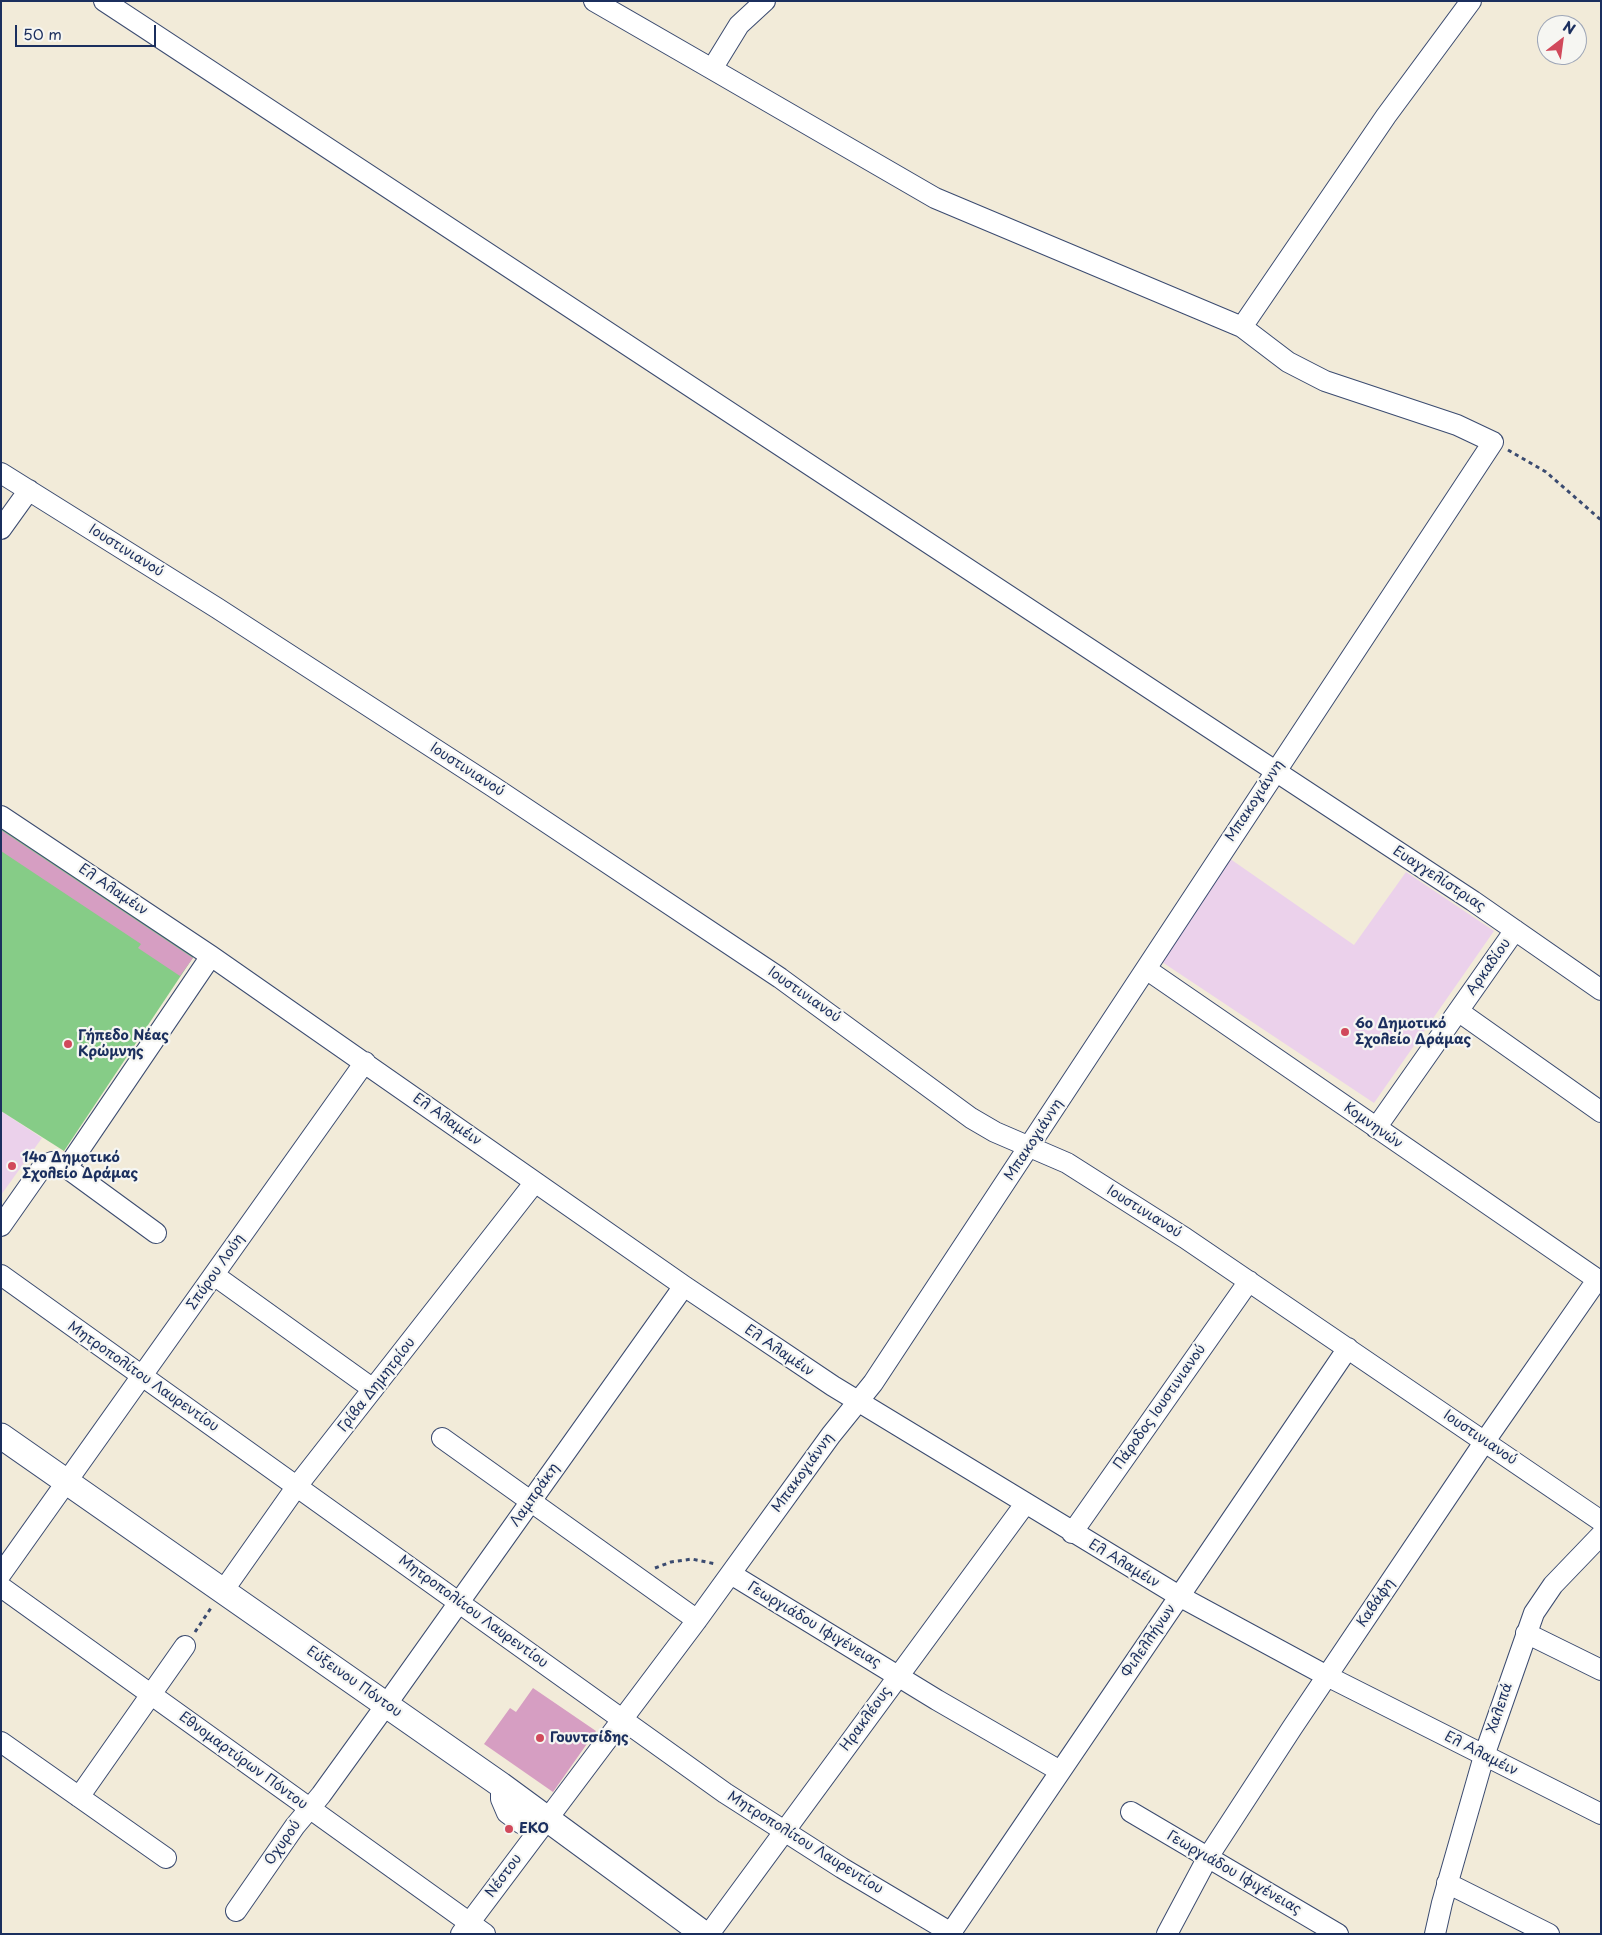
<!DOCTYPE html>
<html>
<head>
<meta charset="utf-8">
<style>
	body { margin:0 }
	#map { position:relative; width:1602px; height:1935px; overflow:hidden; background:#f2ebd9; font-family:"Playpen Sans",sans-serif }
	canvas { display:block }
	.frame { position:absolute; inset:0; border:2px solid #1b2f5e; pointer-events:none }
	.north { position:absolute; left:1537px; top:15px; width:50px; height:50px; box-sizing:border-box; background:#f6f6f2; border:1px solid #9ea6b7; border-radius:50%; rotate:30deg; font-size:14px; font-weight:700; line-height:20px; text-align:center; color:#1b2f5e }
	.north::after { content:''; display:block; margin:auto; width:18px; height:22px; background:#d1495b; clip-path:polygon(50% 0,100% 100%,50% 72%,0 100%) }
	.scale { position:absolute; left:15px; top:25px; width:141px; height:22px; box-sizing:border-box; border:2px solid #1b2f5e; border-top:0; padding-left:6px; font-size:15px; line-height:18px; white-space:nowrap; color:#1b2f5e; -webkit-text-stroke:4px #f6f6f2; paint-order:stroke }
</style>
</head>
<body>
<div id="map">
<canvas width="1602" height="1935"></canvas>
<div class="frame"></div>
<div class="north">N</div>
<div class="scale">50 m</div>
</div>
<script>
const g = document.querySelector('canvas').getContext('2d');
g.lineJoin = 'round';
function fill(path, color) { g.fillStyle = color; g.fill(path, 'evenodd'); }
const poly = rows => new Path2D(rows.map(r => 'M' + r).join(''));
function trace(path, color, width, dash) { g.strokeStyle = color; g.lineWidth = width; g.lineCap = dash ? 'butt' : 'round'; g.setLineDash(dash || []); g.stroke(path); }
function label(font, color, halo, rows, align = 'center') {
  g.font = font + ' "Playpen Sans",sans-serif'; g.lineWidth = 4.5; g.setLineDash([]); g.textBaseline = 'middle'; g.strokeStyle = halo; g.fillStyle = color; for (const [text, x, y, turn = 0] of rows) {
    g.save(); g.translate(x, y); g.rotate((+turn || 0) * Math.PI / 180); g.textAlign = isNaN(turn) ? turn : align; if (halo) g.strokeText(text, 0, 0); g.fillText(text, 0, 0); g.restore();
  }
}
fill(poly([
	[1226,856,1354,945,1406,872,1494,931,1374,1103,1159,960],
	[1,1111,42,1138,1,1195]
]), '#ebd1eb');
fill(poly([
	[1,827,194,956,64,1151,1,1111]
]), '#86cc87');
fill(poly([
	[1,830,193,958,180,976,138,948,141,944,1,851],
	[533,1688,596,1731,553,1792,484,1744,510,1708,516,1712]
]), '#d69ec2');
const minor = poly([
	[104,1,1473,901,1601,990],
	[594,1,712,69,739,25,765,1],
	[1242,327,1386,116,1471,1],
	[1,473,217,608,492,786,780,978,971,1118,995,1132,1067,1163,1185,1238,1601,1521],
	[1,529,29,490],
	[1,816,211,956,684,1286,833,1386,1179,1596,1327,1676,1601,1814],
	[1146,969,1601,1282],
	[1458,1011,1601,1112],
	[1376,1128,1515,930],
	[67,1168,211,956],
	[1,1226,41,1169,45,1165,52,1162,67,1168,156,1233],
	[1,1275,725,1793,842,1868,953,1934],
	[214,1275,373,1389],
	[442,1438,697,1620],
	[1072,1533,1249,1281],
	[1,1574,365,1062],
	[731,1574,937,1700,1060,1771],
	[1,1587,485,1934],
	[223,1591,297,1486,535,1182],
	[1526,1633,1601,1670],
	[1,1742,166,1858],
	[501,1785,501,1799,507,1813,522,1824,547,1819],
	[79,1797,185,1646],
	[1131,1812,1338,1934],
	[1447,1883,1549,1934],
	[236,1911,295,1826,321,1795,386,1705,684,1286],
	[461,1934,697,1620,831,1435,873,1383,1493,442,1457,425,1325,381,1288,362,1242,327,935,198,712,69],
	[709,1934,1025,1504],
	[950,1934,1348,1348],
	[1167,1934,1208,1857,1292,1728,1485,1441,1597,1280],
	[1435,1934,1442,1903,1484,1756,1534,1613,1553,1585,1601,1535]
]);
const major = poly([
	[1,1436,501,1785,704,1934]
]);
trace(minor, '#3b4b70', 22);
trace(major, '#3b4b70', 27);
trace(poly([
	[1508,450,1546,472,1601,520],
	[655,1568,671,1562,692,1559,716,1564],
	[195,1632,211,1608]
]), '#3b4b70', 3, [4, 4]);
trace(minor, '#fff', 20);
trace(major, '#fff', 25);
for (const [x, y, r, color] of [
	[1345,1032,5,"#d1495b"],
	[68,1044,5,"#d1495b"],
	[12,1166,5,"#d1495b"],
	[540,1738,5,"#d1495b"],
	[509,1829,5,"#d1495b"]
]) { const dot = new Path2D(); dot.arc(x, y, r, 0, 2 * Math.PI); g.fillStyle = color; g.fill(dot); trace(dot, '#f6f6f2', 2); }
label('14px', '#1b2f5e', '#f6f6f2', [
	["Ιουστινιανού",126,551,32],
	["Ιουστινιανού",467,770,33],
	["Μπακογιάννη",1255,801,-57],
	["Ευαγγελίστριας",1439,879,33],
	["Ελ Αλαμέιν",113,890,34],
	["Αρκαδίου",1489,967,-55],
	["Ιουστινιανού",804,995,35],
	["Ελ Αλαμέιν",447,1120,35],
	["Κομνηνών",1373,1126,35],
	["Μπακογιάννη",1034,1140,-57],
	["Ιουστινιανού",1144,1212,32],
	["Σπύρου Λούη",216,1272,-55],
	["Ελ Αλαμέιν",779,1351,34],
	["Μητροπολίτου Λαυρεντίου",143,1377,35],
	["Γρίβα Δημητρίου",377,1385,-52],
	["Πάροδος Ιουστινιανού",1160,1407,-55],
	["Ιουστινιανού",1480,1438,34],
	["Μπακογιάννη",803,1473,-54],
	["Λαμπράκη",535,1495,-55],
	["Ελ Αλαμέιν",1124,1564,31],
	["Καβάφη",1376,1603,-56],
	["Μητροπολίτου Λαυρεντίου",473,1612,36],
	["Γεωργιάδου Ιφιγένειας",814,1625,31],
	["Φιλελλήνων",1149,1641,-56],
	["Εύξεινου Πόντου",354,1682,35],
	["Χαλεπά",1500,1708,-71],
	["Ηρακλέους",866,1719,-54],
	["Ελ Αλαμέιν",1481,1754,27],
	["Εθνομαρτύρων Πόντου",243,1761,36],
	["Οχυρού",283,1843,-55],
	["Μητροπολίτου Λαυρεντίου",805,1843,32],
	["Γεωργιάδου Ιφιγένειας",1234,1873,30],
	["Νέστου",504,1876,-53]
]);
label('bold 14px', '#1b2f5e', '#f6f6f2', [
	["6o Δημοτικό",1355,1024],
	["Σχολείο Δράμας",1355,1040],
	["Γήπεδο Νέας",78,1036],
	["Κρώμνης",78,1052],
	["14ο Δημοτικό",22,1158],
	["Σχολείο Δράμας",22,1174],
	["Γουντσίδης",550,1738],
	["EKO",519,1829]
], 'left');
</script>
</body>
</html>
